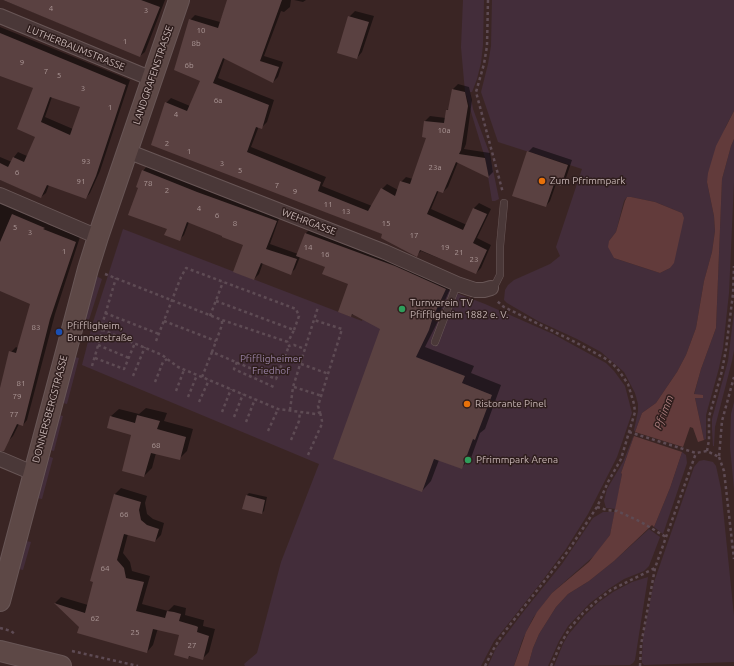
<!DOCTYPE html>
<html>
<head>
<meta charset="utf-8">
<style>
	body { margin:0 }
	canvas { display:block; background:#3a2524 }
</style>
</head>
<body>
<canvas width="734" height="666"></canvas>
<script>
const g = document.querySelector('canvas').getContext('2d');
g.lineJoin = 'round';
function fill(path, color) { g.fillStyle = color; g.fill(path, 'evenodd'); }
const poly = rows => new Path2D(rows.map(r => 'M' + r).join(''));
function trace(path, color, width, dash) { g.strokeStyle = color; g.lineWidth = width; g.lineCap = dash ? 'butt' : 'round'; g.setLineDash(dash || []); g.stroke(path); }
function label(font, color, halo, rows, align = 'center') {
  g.font = font + ' Ubuntu,sans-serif'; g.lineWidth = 3; g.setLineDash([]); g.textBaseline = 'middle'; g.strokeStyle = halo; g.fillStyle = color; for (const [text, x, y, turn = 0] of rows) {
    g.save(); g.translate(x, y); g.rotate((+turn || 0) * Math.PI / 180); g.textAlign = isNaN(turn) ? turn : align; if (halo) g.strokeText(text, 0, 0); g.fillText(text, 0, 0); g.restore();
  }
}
fill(poly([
	[463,0,484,0,483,45,481,63,477,79,472,92,470,92,473,109,489,152,492,165,499,199,495,201,492,201,485,158,465,92,461,47],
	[492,0,734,0,734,111,726,126,707,182,714,216,715,231,712,252,704,281,696,328,686,355,677,372,656,403,642,413,635,432,634,430,638,411,638,404,635,393,624,372,601,352,577,339,538,321,507,303,504,300,505,290,508,285,514,280,550,264,560,256,556,247,582,169,498,142,481,92,488,64,491,46],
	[627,197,631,197,655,202,682,213,670,268,660,273,614,258,609,241,616,232,624,201],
	[734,139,734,182,729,293,723,348,719,368,706,415,706,439,704,440,695,398,702,395,694,395,701,369,716,328,722,179,731,146],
	[123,229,362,321,384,262,446,289,485,304,553,334,606,363,614,371,625,386,632,413,617,457,588,514,566,549,539,585,500,634,494,641,481,666,245,666,244,664,257,653,281,562,319,464,82,365,93,322],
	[96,276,102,279,89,320,84,318],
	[734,312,734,350,732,361,715,427,714,446,713,446,712,429,712,419,728,361],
	[75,357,79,358,67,404,63,403],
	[734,402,734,489,730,447,731,414],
	[59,415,63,416,54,451,50,450],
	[634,436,621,473,622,474,616,509,606,508,604,501,607,489,623,462,633,437],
	[682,452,686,455,687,463,663,534,654,527,670,488],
	[48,456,53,458,42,499,37,498],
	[704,460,713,462,716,466,721,489,734,616,734,662,644,665,642,663,642,656,643,638,654,582,694,467,699,461],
	[603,512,615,512,610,535,595,555,552,593,533,618,522,641,514,666,488,666,496,648,524,611,562,564,593,518],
	[649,529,660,537,649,566,644,571,624,579,610,588,590,603,568,626,559,641,548,666,528,666,533,648,539,634,556,607,568,594,589,581,614,561],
	[26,541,31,542,23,570,19,569],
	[648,577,635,660,633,663,630,665,554,666,563,644,568,635,585,615,599,602,613,592,632,582]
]), '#432d3a');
fill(poly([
	[734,111,734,139,731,146,722,179,716,328,701,369,694,394,703,395,703,398,695,398,704,440,698,442,693,428,690,427,683,447,635,432,642,413,656,403,677,372,686,355,696,328,704,281,712,252,715,231,714,216,707,182,708,173,716,146],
	[627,197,631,197,655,202,682,213,684,218,674,263,670,268,660,273,614,258,608,247,609,241,616,232,625,201],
	[634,436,682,452,670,488,654,527,652,525,614,561,589,581,568,594,556,607,539,634,533,648,528,666,514,666,526,632,537,612,552,593,589,562,610,535,622,474,621,473]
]), '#623b3b');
fill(poly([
	[3,0,165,0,145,52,140,56],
	[228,0,291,0,290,7,284,12,281,11,264,56,283,62,278,77,273,82,225,58,218,78,274,100,267,122,262,127,259,126,251,147,326,177,322,186,372,206,382,189,387,184,398,190,401,182,406,177,413,179,427,137,423,136,425,121,430,116,446,118,447,110,450,108,453,89,458,84,469,87,472,100,466,144,464,149,490,153,493,172,488,177,458,162,448,187,443,192,439,190,431,209,467,225,474,208,479,203,491,209,477,238,491,245,481,268,476,273,421,251,416,256,383,234,152,144,166,103,171,98,190,106,201,81,190,20,195,15,220,22],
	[294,0,306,0,303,2],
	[355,11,374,16,362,52,357,58,349,17],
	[0,27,130,80,100,171,90,193,86,198,49,185,46,193,41,197,0,180,0,157,12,162,14,157,18,152,27,156,36,136,34,88,0,75],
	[52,97,81,107,73,129,45,117],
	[533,147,572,160,565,181,561,185,556,184,550,201,546,206,528,152],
	[147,166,201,188,280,216,270,244,298,254,306,233,316,223,455,278,442,307,439,319,425,347,474,366,471,373,501,385,485,429,480,433,471,458,461,468,439,460,431,481,422,491,382,329,354,313,351,316,350,283,326,267,300,257,295,269,291,273,263,263,259,274,254,279,245,245,224,235,189,222,184,235,179,240,168,229,139,187,143,171],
	[0,202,49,223,47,224,80,237,55,314,27,420,23,425,19,424,13,436,8,441,0,437,0,392,11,352,16,347,18,348,31,303,0,290],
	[146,408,167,413,164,421,193,429,187,451,179,459,156,453,152,468,144,476,133,434,111,416,119,409,139,414],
	[121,488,147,496,145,503,147,514,153,519,164,523,161,535,155,541,128,534,123,553,130,562,132,571,150,576,142,604,168,611,174,605,186,608,185,615,203,620,204,620,203,626,215,629,209,652,203,658,191,655,188,658,181,634,158,628,153,645,147,652,80,627,55,603,61,597,88,605,115,494],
	[249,493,267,497,264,511,262,513,243,508,247,495]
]), '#0007');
fill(poly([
	[3,0,141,0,160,7,140,57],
	[227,0,282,0,260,61,279,67,273,83,223,58,213,83,269,105,262,129,256,127,247,152,321,182,318,191,368,211,381,188,395,196,400,181,410,184,426,138,422,137,424,121,444,123,446,110,448,110,452,89,465,92,468,106,461,150,459,154,485,158,489,178,456,162,443,193,437,191,427,214,463,230,473,208,487,214,473,243,487,250,476,274,420,250,417,257,381,238,382,234,151,145,165,102,187,111,200,81,174,70,189,19,218,28],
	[348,16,369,22,357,59,337,53],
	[0,33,126,85,96,176,86,199,47,185,41,198,0,180,0,163,8,167,13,157,24,162,35,137,17,129,33,88,0,76],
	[50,97,80,107,70,135,41,122],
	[527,151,568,165,561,186,554,184,546,207,512,196],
	[142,170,197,192,277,221,266,249,297,259,291,275,261,263,254,280,233,272,243,245,222,237,222,236,187,222,180,241,164,235,167,229,128,215,138,188,136,187],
	[12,214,45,228,43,229,76,242,50,319,23,426,17,424,4,451,0,451,0,388,9,351,16,353,30,304,0,291,0,242],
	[305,233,395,266,446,289,433,317,429,330,416,357,465,376,462,383,492,395,475,440,473,439,462,469,434,459,422,492,333,459,380,329,352,314,351,317,338,312,348,284,322,274,325,267,296,256],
	[137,415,160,421,157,429,186,437,180,460,151,453,144,477,122,471,131,435,107,428,110,416,135,423],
	[114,494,141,502,139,510,141,520,147,525,159,529,155,542,124,534,117,560,124,568,126,578,144,582,136,611,165,618,167,611,174,612,181,614,179,621,196,626,198,627,197,632,209,636,203,660,189,656,188,659,174,655,179,635,153,629,147,653,77,633,79,627,54,603,85,613,93,582,90,581],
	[246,495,265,500,262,514,242,509]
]), '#5a4141');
const lane = poly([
	[491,288,496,283,500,275,500,246,504,203],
	[435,342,457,284]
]);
const street = poly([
	[0,16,152,79],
	[127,151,385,252,457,284,475,290,484,290,491,288],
	[0,195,98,237],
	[0,459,33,473]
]);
const secondary = poly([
	[0,601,88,269,98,237,179,0],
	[0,651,61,666]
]);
trace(lane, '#685656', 8);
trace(street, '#685656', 16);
trace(secondary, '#685656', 22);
trace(poly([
	[488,0,487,46,484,64,476,92,503,193],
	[105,274,222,320,288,342,289,346,294,345,305,349],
	[216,301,294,330,288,342],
	[105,313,159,334],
	[210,316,223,282],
	[164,321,216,341],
	[222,321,222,325,212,352,276,379,289,346],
	[91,325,162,355,178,367,278,409,316,414,320,412,318,406,342,329,314,320],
	[156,341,181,277,186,268,296,309,299,316,294,330],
	[98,345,129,358],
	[95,358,124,369,135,343],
	[237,362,234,369,276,388],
	[301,364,329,374],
	[92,366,102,332,102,325,116,278],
	[133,376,145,347],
	[202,377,212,352],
	[155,382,163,362,167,359],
	[294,387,322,396],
	[176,391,184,370],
	[188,397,197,375],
	[199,402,209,380],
	[290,410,293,387,318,307],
	[222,412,231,389],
	[234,417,243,394],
	[246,422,255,399],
	[268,431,278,409],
	[629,432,696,453,707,451,719,457,722,421,734,377],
	[291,440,299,421,300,412],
	[707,451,709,440,709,417,722,371,726,349,733,294,734,266],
	[308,455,321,426,322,421,320,412],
	[719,457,724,471,734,559],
	[597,507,607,510,617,511,641,522,666,537],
	[0,628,11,631,16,635],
	[72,651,138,666],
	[485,666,493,650,502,635,568,551,597,507,608,482,621,459,635,412,634,404,628,384,617,368,608,360,575,342,504,307,497,301],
	[551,666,561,643,570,628,583,613,599,599,611,590,655,568],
	[640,666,641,645,655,568,696,453]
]), '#5e4b54', 2.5, [3, 3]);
trace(lane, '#4a3838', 7);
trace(street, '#4a3838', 14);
trace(secondary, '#5d4846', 20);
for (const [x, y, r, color] of [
	[542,181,4,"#e8710a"],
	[402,309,4,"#2e9e5b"],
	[59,332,4,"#1a4fb4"],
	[467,404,4,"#e8710a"],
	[468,460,4,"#2e9e5b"]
]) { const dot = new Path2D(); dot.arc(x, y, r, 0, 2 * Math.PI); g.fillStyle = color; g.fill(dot); trace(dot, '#2f1e1d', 1.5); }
label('8px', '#ab9796', null, [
	["4",51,8],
	["3",146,10],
	["10",201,30],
	["1",125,41],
	["8b",196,43],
	["9",22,62],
	["6b",189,65],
	["7",46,71],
	["5",59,75],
	["3",83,88],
	["6a",218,100],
	["1",110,107],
	["4",176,114],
	["10a",444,130],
	["2",167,143],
	["1",189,151],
	["93",86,161],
	["3",222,163],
	["23a",435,167],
	["5",240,170],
	["6",17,172],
	["91",81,181],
	["78",148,183],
	["7",277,185],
	["2",167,190],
	["9",295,191],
	["11",328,204],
	["4",199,208],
	["13",346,211],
	["6",217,215],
	["8",235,223],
	["15",386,223],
	["5",15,227],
	["3",30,232],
	["17",414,235],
	["14",308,247],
	["19",445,247],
	["1",64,251],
	["21",459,252],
	["16",325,254],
	["23",474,259],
	["83",36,327],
	["81",21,383],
	["79",17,396],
	["77",14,414],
	["68",156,445],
	["66",124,514],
	["64",105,568],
	["62",95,618],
	["25",135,632],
	["27",192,645]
]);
label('10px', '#c6b4b3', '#2f1e1d', [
	["LUTHERBAUMSTRASSE",76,48,22],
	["LANDGRAFENSTRASSE",153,75,-71],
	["WEHRGASSE",309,222,21],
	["DONNERSBERGSTRASSE",50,409,-75]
]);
label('10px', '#c6b4b3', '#2f1e1d', [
	["Zum Pfrimmpark",550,181],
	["Turnverein TV",410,303],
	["Pfiffligheim 1882 e. V.",410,315],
	["Pfiffligheim,",67,326],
	["Brunnerstraße",67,338],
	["Ristorante Pinel",475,404],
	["Pfrimmpark Arena",476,460]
], 'left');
label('10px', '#9982a5', '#2f1e1d', [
	["Pfiffligheimer",271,359],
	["Friedhof",271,371]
]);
label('italic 11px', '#ab7d7d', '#2f1e1d', [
	["Pfrimm",664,412,-69]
]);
</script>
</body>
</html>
